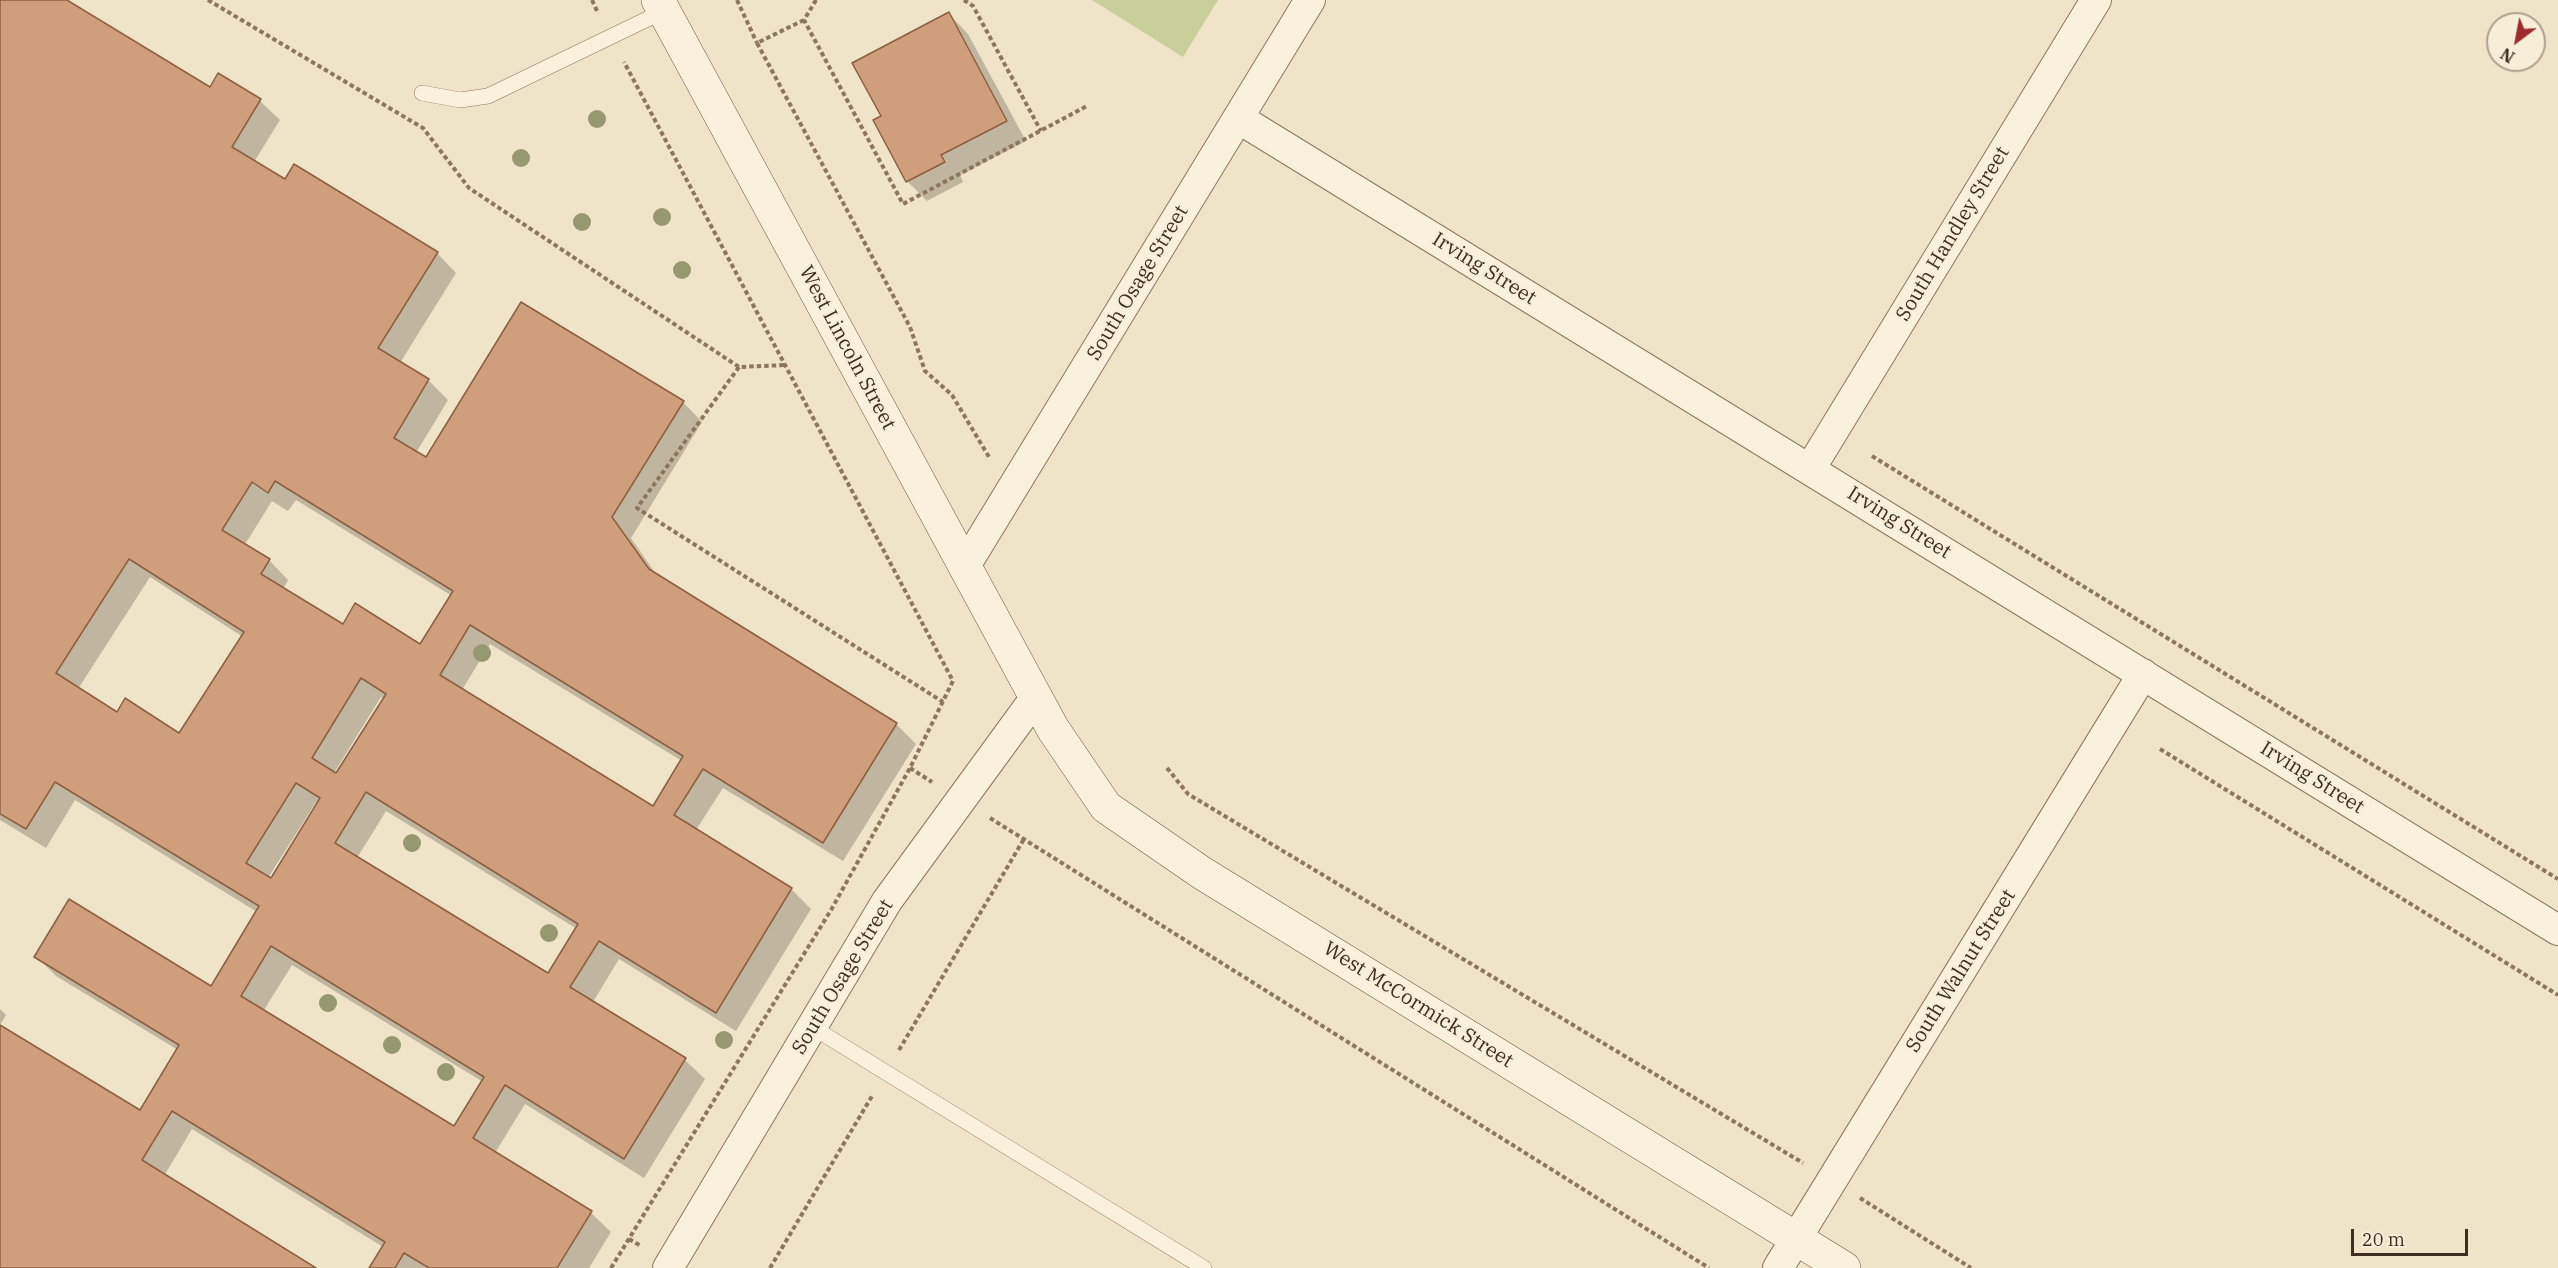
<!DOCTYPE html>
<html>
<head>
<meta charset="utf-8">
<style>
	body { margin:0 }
	#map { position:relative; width:2558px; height:1268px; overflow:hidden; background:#f0e4c8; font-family:"IBM Plex Serif",serif }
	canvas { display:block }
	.north { position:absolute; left:2486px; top:12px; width:60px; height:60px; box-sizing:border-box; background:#f7eed8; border:2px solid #ada18e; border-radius:50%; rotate:212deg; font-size:16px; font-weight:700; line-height:24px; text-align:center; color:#3d2e20 }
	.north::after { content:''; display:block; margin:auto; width:21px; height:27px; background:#9e2a2b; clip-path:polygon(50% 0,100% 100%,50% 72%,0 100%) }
	.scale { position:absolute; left:2351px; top:1229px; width:117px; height:27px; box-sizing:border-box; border:3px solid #3d2e20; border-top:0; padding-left:8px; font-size:18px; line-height:21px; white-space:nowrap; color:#3d2e20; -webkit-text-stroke:4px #f7eed8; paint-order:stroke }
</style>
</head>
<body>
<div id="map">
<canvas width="2558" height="1268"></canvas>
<div class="north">N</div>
<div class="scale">20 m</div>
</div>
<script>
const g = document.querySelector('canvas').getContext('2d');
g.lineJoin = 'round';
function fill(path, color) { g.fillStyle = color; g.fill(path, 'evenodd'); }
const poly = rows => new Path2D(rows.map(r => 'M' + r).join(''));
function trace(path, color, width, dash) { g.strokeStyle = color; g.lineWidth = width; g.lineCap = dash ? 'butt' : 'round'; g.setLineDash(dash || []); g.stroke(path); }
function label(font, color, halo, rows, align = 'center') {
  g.font = font + ' "IBM Plex Serif",serif'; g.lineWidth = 4.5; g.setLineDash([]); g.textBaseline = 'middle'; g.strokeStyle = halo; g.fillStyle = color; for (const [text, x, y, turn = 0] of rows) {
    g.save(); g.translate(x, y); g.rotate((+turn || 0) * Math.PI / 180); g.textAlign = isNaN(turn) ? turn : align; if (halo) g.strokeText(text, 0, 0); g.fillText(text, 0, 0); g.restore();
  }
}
fill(poly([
	[1092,0,1218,0,1183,57]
]), '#c9cf9b');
fill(poly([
	[0,0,64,0,210,89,219,75,260,101,280,120,254,162,286,181,437,253,456,273,400,363,428,380,448,400,416,453,426,459,683,402,702,422,631,538,658,577,896,724,916,744,843,861,723,788,696,830,791,889,811,909,736,1031,619,959,593,1002,685,1060,705,1079,644,1178,525,1104,495,1153,591,1213,611,1232,589,1268,370,1268,383,1247,192,1129,164,1176,313,1268,0,1268,0,1027,141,1112,178,1050,56,976,36,956,212,988,257,912,75,800,46,848,0,820],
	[296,500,452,596,420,646,343,626,283,589,288,580,269,560,244,546,272,501,288,511],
	[150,577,243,637,180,735,117,714,78,689],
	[490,644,682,761,653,808,462,690],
	[381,697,384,699,337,775,334,773],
	[316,802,319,803,271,880,268,878],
	[386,811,577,929,548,975,357,858],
	[292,965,483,1082,454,1128,264,1010],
	[949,14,968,34,1026,141,960,175,963,182,927,201,908,182,875,120,883,117],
	[0,1009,6,1015,0,1025]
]), '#0003');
const building = poly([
	[0,0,67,0,210,87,218,73,261,99,232,147,285,179,294,164,438,252,378,348,429,379,394,438,426,457,521,302,684,401,612,517,649,569,897,723,823,843,703,769,674,815,792,888,716,1013,599,941,570,987,686,1058,624,1159,505,1085,473,1138,592,1211,557,1268,429,1268,404,1253,395,1268,369,1268,385,1242,172,1111,142,1160,316,1268,0,1268,0,1025,140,1110,179,1045,34,957,69,899,211,986,259,906,55,782,26,829,0,814,0,0],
	[275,481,453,591,420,644,355,603,343,624,261,574,270,559,222,530,252,482,268,493,275,481],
	[129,559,244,632,179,733,125,698,117,712,56,673,129,559],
	[470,625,683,756,653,806,440,675,470,625],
	[361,678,386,694,336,773,312,758,361,678],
	[296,783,320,798,271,878,246,863,296,783],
	[366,792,578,924,548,973,335,843,366,792],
	[271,946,484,1077,454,1126,241,996,271,946],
	[949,12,1007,121,941,155,945,162,906,182,873,120,881,116,852,63,949,12]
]);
fill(building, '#cf9f7d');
trace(building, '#8d5f41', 1.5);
const lane = poly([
	[422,93,460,100,488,96,664,11],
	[812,1027,1204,1268]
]);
const street = poly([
	[1238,118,2558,930],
	[1810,469,2096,0],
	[965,566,1310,0],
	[668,1268,887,901,1036,697],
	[1778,1268,2143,674]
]);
const secondary = poly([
	[658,0,1053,729,1106,807,1202,873,1844,1268]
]);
trace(lane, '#8d765c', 16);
trace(street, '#8d765c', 32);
trace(secondary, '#6f573f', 34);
trace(poly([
	[208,0,423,128,469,188,739,367,785,365],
	[592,0,598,13],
	[737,0,757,43],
	[816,0,804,20,903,204,1087,106],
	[964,0,973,6,1041,131],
	[804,20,757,43,910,327,925,371,952,395,989,457],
	[739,367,637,508,943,702],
	[1872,456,2558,879],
	[2160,749,2558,995],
	[910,768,932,782],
	[1167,768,1188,794,1803,1163],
	[990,818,1709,1268],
	[899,1050,1024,839],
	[1860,1198,1971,1268],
	[629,1239,641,1246],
	[611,1268,831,910,910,768,953,681,624,62],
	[770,1268,872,1096]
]), '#8d765c', 4, [4.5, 3]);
trace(lane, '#faf1dc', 15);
trace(street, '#faf1dc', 30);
trace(secondary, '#faf1dc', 33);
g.fillStyle = '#96986f';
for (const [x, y] of [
	[597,119],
	[521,158],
	[662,217],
	[582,222],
	[682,270],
	[482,653],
	[412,843],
	[549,933],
	[328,1003],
	[724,1040],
	[392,1045],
	[446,1072]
]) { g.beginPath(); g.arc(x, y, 9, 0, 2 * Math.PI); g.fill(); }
label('20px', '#3d2e20', '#f7eed8', [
	["South Handley Street",1953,234,-59],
	["Irving Street",1484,269,32],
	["South Osage Street",1138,283,-59],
	["West Lincoln Street",847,348,62],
	["Irving Street",1899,523,32],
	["Irving Street",2312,778,32],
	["South Walnut Street",1961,971,-58],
	["South Osage Street",843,977,-59],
	["West McCormick Street",1418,1005,32]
]);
</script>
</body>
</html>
